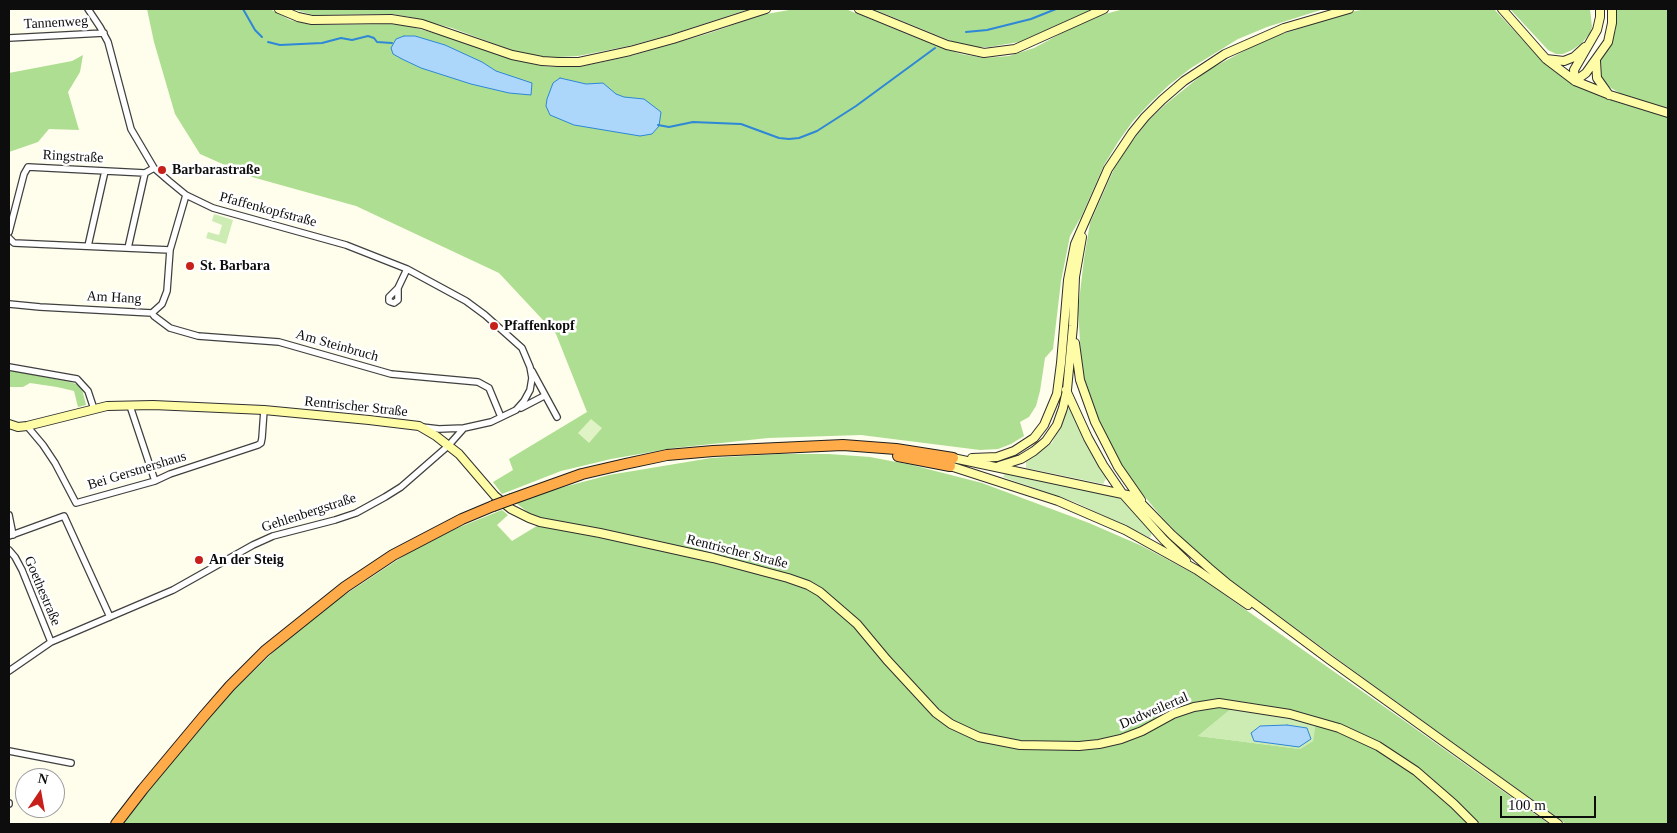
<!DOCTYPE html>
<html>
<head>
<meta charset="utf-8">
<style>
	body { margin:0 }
	#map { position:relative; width:1677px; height:833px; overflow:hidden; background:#fffdec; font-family:"Times New Roman",serif }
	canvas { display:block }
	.frame { position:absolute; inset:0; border:10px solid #0d0d0d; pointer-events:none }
	.north { position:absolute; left:15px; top:768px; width:50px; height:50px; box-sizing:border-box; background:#fff; border:1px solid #9e9e9e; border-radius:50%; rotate:12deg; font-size:14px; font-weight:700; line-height:20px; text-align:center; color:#0d0d0d }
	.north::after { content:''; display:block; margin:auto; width:18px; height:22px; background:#c71f1a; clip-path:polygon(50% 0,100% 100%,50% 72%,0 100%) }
	.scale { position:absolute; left:1500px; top:796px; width:96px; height:22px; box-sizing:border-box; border:2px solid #0d0d0d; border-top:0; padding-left:6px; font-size:15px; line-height:18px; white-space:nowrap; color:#0d0d0d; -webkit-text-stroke:4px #fff; paint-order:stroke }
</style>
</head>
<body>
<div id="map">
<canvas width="1677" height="833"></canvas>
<div class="frame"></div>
<div class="north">N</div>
<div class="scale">100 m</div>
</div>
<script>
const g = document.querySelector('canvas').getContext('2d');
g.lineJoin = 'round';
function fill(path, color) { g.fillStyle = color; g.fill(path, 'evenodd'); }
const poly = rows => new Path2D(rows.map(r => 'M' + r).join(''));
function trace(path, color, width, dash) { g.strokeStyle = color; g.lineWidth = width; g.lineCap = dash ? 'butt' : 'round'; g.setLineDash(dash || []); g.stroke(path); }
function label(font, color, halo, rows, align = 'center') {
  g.font = font + ' "Times New Roman",serif'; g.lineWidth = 5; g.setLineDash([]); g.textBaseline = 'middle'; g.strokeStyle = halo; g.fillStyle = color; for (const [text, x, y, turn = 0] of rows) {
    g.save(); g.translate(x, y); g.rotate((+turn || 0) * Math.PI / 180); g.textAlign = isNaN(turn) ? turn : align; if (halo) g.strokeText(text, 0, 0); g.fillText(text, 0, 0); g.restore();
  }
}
fill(poly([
	[214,214,233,220,226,244,206,238,208,232,219,235,222,225,212,221],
	[1070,405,1107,477,1103,484,1026,468,1026,461,1052,443],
	[1005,473,1120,498,1152,533,1150,538,1077,503,1003,477],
	[1232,708,1317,723,1313,741,1300,749,1198,736]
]), '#ccecb3');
fill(poly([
	[147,9,270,9,290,20,312,25,391,24,408,26,449,37,511,59,542,66,559,67,579,67,631,56,710,33,761,15,795,9,848,10,934,45,961,54,984,58,1009,56,1034,48,1090,18,1124,9,1324,9,1267,27,1238,39,1191,68,1169,85,1151,102,1133,121,1118,142,1104,165,1081,217,1070,236,1061,281,1053,349,1045,358,1040,391,1036,406,1029,417,1020,422,1024,436,1011,444,998,449,980,450,861,435,768,438,674,448,611,459,561,471,502,494,493,482,513,470,509,459,587,412,556,334,499,273,356,206,252,177,200,154,175,114,154,42],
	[292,9,749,9,673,34,629,46,578,56,559,57,543,57,514,51,452,28,410,17,392,14,313,15],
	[873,9,1094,9,1019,42,989,47,972,47,956,43],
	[1367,9,1494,9,1546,65,1567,80,1604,96,1668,117,1668,824,1566,824,1369,682,1222,574,1186,542,1160,515,1130,479,1112,451,1100,427,1082,372,1078,310,1084,259,1090,223,1114,169,1130,144,1149,120,1166,104,1208,70,1267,39,1350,12],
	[1510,9,1590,9,1592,27,1590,33,1582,43,1572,50,1563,54,1556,54,1548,50],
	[1615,9,1668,9,1668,108,1623,95,1606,85,1602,81,1599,73,1599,64,1601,58,1613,38,1616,29],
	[83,55,80,72,68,92,79,130,49,129,38,142,9,152,9,73,72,61],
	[9,370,70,382,79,385,82,389,86,405,78,407,74,391,57,387,30,383,23,387,9,387],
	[779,454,829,454,870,457,912,465,982,483,1089,523,1142,546,1196,575,1406,722,1549,824,122,824,173,758,208,718,238,686,287,639,334,602,408,553,455,529,502,510,508,515,497,525,512,541,545,521,529,513,516,503,560,488,609,475,711,458],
	[1232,708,1316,723,1313,741,1300,749,1198,736]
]), '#aede91');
fill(poly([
	[591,419,602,428,589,443,578,433]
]), '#e0f3c5');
const water = poly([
	[404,36,415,36,445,45,482,62,496,71,532,83,531,95,509,93,471,84,421,68,402,59,393,54,391,48,396,39,404,36],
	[560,78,586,84,603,83,616,94,624,97,644,99,661,112,659,126,652,134,640,136,574,125,550,115,546,106,547,99,553,83,560,78],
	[1287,725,1307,728,1311,739,1299,747,1254,741,1251,733,1260,726,1287,725]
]);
fill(water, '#acd7fb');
trace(water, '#2e87d7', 1);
trace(poly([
	[243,9,255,30,262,37],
	[966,32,987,30,1031,19,1056,9],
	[268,42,280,45,322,43,341,38,352,40,368,36,374,38,377,42,392,43],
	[658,125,669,127,693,122,741,124,779,138,789,139,799,138,817,131,856,106,935,48]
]), '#2e87d7', 2);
const street = poly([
	[9,38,104,33],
	[9,232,24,174,28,167,145,173,154,168],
	[9,238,14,243,170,250],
	[88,246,105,171],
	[128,248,145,173],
	[398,288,398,300,394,303,391,302,389,301,389,297,398,288,407,269],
	[9,304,40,307,152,313,162,304,167,291,170,250,186,195],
	[152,313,154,316,170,328,198,336,279,342,391,374,478,382,489,388,501,417],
	[9,367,77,379,88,391,94,409],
	[532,371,557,417],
	[130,406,155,481],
	[521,408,544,396],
	[27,426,43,445,55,463,76,503,155,481,170,474,258,445,261,443,262,438,264,410],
	[422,427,439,429,464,428],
	[9,515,13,535],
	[9,536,64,516,110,617],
	[9,550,15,557,22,570,51,642],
	[9,671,51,642,173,590,253,545,273,536,335,520,356,513,385,497,401,487,448,446,464,428,491,422,516,410,524,401,530,390,532,378,530,367,522,348,485,315,466,301,407,269,346,245,213,208,186,195,169,181,154,168,131,129,108,42,100,27,88,9],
	[9,751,71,763],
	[9,804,9,803]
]);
const secondary = poly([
	[279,9,298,17,312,20,391,19,422,24,512,55,542,61,558,62,579,62,630,51,673,39,766,9],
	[859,9,947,45,984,53,1015,49,1104,9],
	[1502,9,1546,59,1575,81,1610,95,1668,113],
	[1546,59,1564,61,1574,57,1585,47],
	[1596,61,1597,78,1609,95],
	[1575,81,1586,73,1608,42,1612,23,1612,9],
	[1575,81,1574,70,1597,30,1600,17,1600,9],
	[1075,343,1080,380,1095,422,1118,467,1141,500],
	[1066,390,1088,438,1103,465,1122,493,1164,540,1186,561],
	[9,424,18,427,27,426,107,406,153,405,264,410,369,420,419,426,436,436,459,454,495,496,511,509,529,518,540,522,600,533,713,558,788,578,808,585,820,592,857,624,887,660,936,713,951,724,979,737,1020,745,1079,746,1099,744,1121,739,1142,731,1173,714,1194,707,1219,703,1290,714,1339,728,1378,746,1416,771,1454,804,1474,824],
	[953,458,1132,496,1138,500,1172,535,1209,568,1228,584,1330,660,1558,824],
	[972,458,997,457,1014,451,1034,438,1044,425,1057,394,1061,363,1068,280,1075,244,1108,169,1132,133,1145,117,1162,100,1184,81,1225,54,1284,28,1349,9],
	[950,466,1058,501,1125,530,1197,570,1248,605],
	[999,466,1021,459,1034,451,1046,441,1057,425,1063,408,1067,390,1073,326,1075,277,1082,237]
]);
const highway = poly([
	[898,456,950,466],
	[512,499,582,474,625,464,667,455,713,451,843,445,896,449,953,458],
	[116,824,143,789,203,717,230,686,265,651,345,587,393,555,462,519,493,506]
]);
trace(street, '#404040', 8);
trace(secondary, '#2f2f2f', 10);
trace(highway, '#1e1e1e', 12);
trace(street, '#fff', 5.5);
trace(secondary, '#fffca7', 8);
trace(highway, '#ffab4a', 10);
const highwayBridge = poly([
	[493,506,512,499]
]);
trace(highwayBridge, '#1e1e1e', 12, []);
trace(highwayBridge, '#ffab4a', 10);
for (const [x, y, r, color] of [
	[162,170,5,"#c71f1a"],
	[190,266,5,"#c71f1a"],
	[494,326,5,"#c71f1a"],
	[199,560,5,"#c71f1a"]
]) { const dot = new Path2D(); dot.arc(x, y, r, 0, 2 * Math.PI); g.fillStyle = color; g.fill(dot); trace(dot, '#fff', 2); }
label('14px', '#0d0d0d', '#fff', [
	["Tannenweg",56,23,-3],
	["Ringstraße",73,157,3],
	["Pfaffenkopfstraße",268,210,15],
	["Am Hang",114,298,3],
	["Am Steinbruch",337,346,16],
	["Rentrischer Straße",356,407,6],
	["Bei Gerstnershaus",137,471,-17],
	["Gehlenbergstraße",309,513,-18],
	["Rentrischer Straße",737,552,14],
	["Goethestraße",42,591,67],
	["Dudweilertal",1154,711,-23]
]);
label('bold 14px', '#0d0d0d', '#fff', [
	["Barbarastraße",172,170],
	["St. Barbara",200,266],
	["Pfaffenkopf",504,326],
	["An der Steig",209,560]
], 'left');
</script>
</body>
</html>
